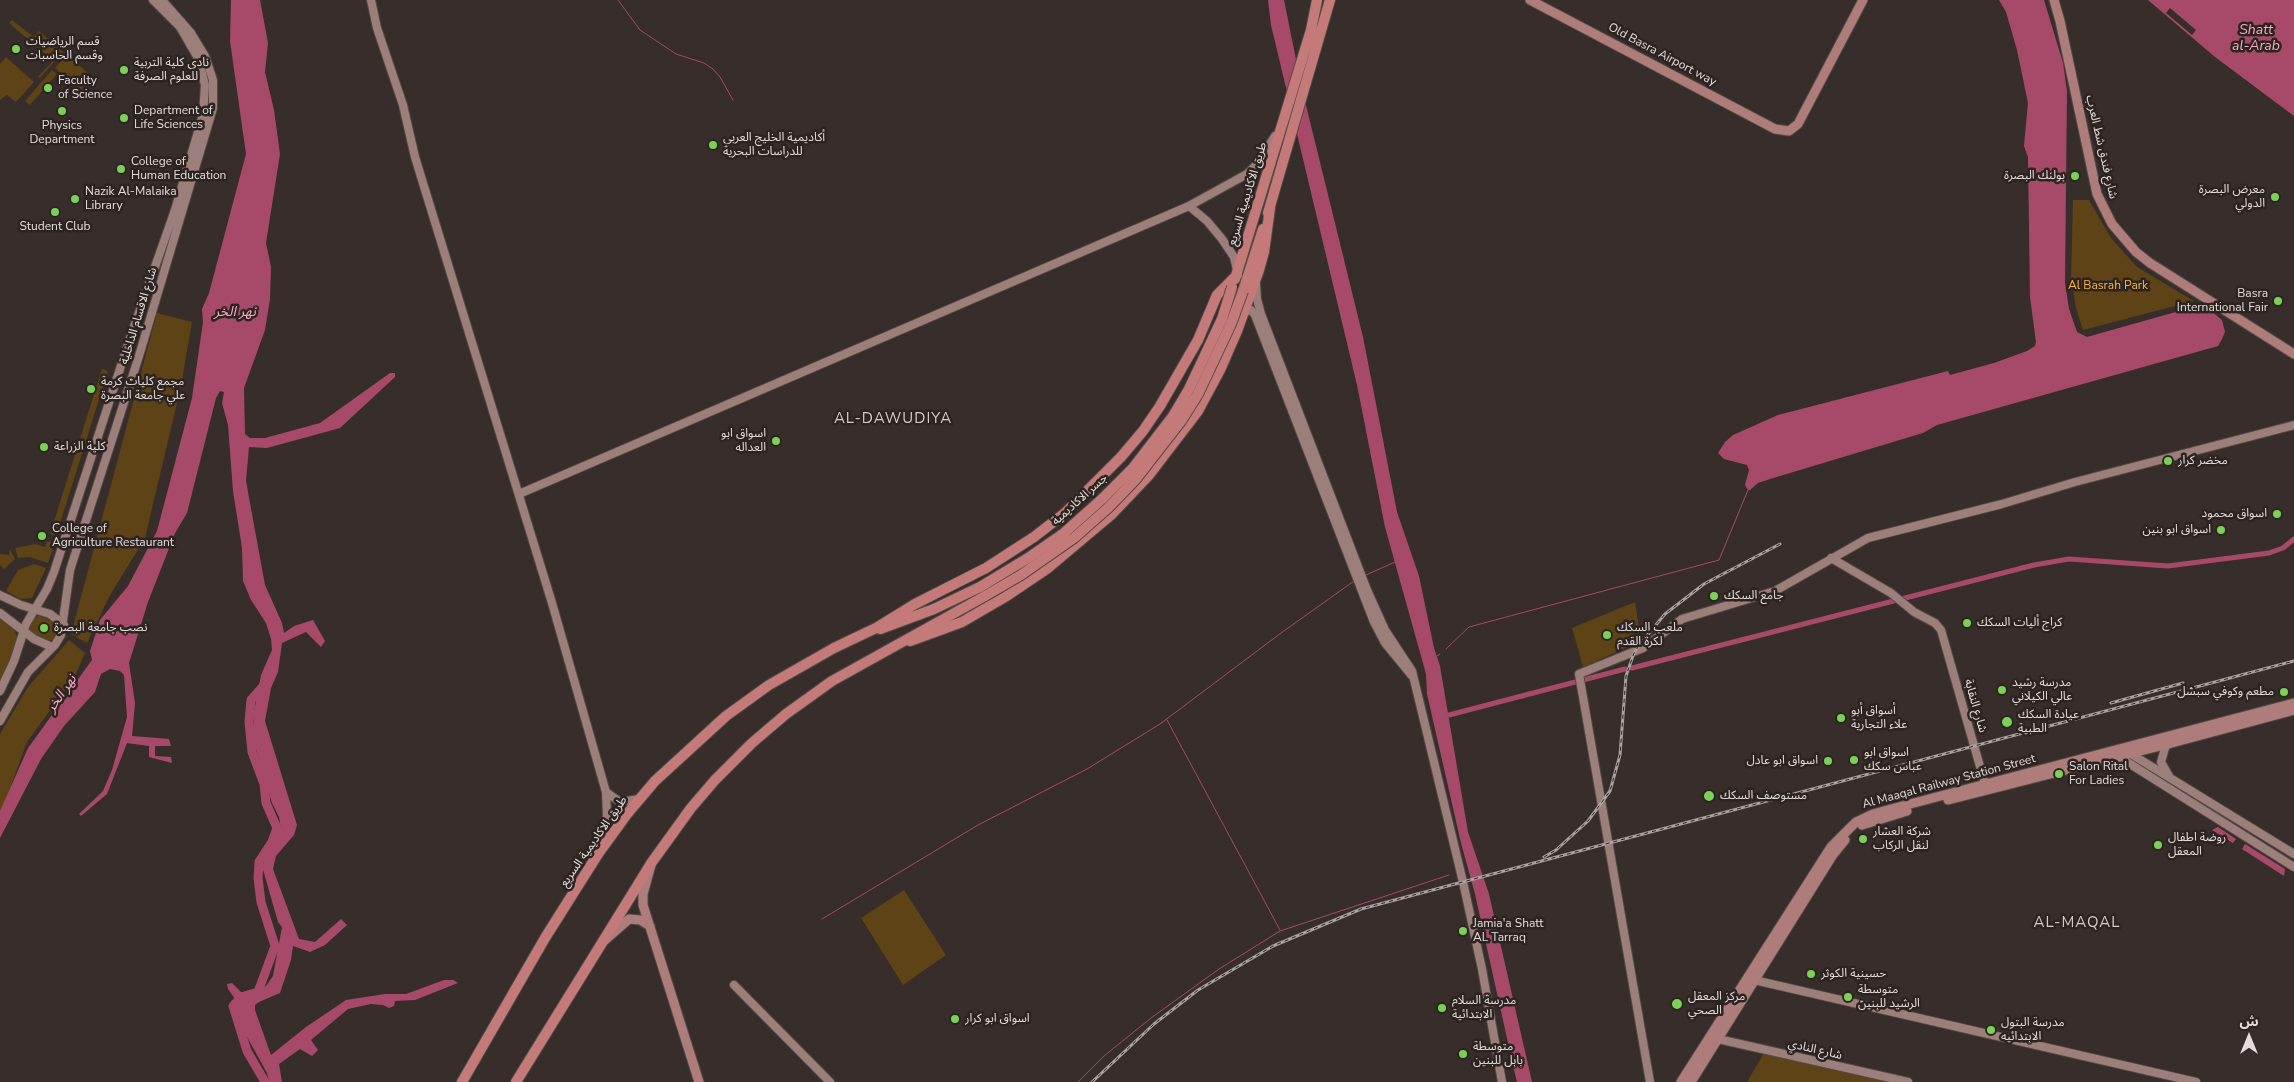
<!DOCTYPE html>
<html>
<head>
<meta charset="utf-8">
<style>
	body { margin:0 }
	#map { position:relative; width:2294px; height:1082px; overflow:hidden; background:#372e2b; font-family:"Nunito Sans","Noto Sans Arabic",sans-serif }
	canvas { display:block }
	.north { position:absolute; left:2224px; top:1012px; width:50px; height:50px; -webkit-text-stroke:4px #2d2421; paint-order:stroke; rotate:0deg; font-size:14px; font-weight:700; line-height:20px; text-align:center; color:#e3dddb }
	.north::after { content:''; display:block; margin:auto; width:18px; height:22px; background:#e3dddb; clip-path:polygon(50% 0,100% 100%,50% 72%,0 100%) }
</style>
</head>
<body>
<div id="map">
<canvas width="2294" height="1082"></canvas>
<div class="north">ش</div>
</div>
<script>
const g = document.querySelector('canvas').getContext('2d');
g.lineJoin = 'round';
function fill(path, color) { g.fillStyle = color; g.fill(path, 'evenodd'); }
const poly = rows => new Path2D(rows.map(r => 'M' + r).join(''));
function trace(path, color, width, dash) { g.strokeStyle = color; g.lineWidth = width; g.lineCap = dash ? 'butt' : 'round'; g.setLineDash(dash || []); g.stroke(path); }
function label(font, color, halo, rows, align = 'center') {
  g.font = font + ' "Nunito Sans","Noto Sans Arabic",sans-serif'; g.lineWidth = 5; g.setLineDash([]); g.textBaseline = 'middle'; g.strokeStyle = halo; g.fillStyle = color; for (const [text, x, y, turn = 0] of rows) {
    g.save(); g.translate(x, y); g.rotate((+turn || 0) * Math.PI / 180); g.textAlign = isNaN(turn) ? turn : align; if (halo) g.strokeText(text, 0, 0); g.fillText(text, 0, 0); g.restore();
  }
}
fill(poly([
	[12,20,34,37,39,31,63,52,40,78,38,77,53,61,9,23],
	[67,55,95,79,90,85,87,83,82,88,88,94,87,96,55,68],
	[6,57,34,82,16,102,7,95,0,100,0,64],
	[52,70,57,74,30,105,25,101],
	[2073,200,2089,200,2111,238,2137,267,2194,301,2083,330,2076,308,2071,277],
	[157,313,192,322,181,386,145,538,109,597,87,643,71,634],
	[102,369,108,371,56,536,50,534],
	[47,541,55,543,48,563,29,557,18,558,15,548,35,544,45,547],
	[10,549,15,559,4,569,0,565,0,554,9,555],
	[34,564,46,568,32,598,21,599,6,591,18,570],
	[1635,602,1641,641,1583,667,1572,628],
	[39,615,52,621,58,626,58,634,54,640,47,641,30,631,30,623],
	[0,617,13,626,18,640,0,683],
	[69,640,85,653,75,676,27,742,0,815,0,734,28,687],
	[904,890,946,955,903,985,861,918],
	[1764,1053,1889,1082,1747,1082]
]), '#5d4315');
fill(poly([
	[231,0,260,0,268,43,265,72,274,110,280,154,266,243,271,267,270,299,265,330,244,388,245,434,250,438,265,438,320,423,390,373,395,373,395,377,340,428,267,448,249,447,246,481,265,585,282,623,284,633,294,626,313,620,325,641,321,647,306,632,282,643,278,672,271,688,265,721,297,825,294,835,276,856,273,869,299,939,315,942,341,919,347,925,325,945,310,952,293,946,291,960,280,993,259,1002,255,1005,255,1010,271,1055,306,1027,346,1000,385,994,406,994,444,980,453,980,458,983,415,1000,395,1001,394,1006,389,1008,383,1005,371,1004,348,1009,311,1040,318,1050,312,1056,300,1049,279,1064,282,1082,269,1082,267,1073,246,1035,235,999,228,989,227,984,232,983,242,993,266,986,273,976,282,927,278,922,262,866,281,829,279,817,272,803,253,739,254,712,261,675,272,650,271,639,266,623,251,600,243,581,242,548,233,491,228,425,222,403,224,392,220,391,216,398,187,513,175,533,148,602,129,663,135,703,132,736,169,739,171,746,155,746,155,756,171,757,172,763,149,757,149,746,127,743,107,794,81,816,79,814,103,791,112,770,127,717,124,675,120,671,110,669,101,674,95,692,64,726,41,759,0,838,0,811,28,748,92,660,90,651,100,620,128,586,157,531,192,398,203,322,202,309,209,293,246,154,230,41],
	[1268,0,1284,0,1302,89,1363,337,1397,512,1419,576,1434,648,1440,666,1468,832,1489,894,1532,1082,1517,1082,1514,1070,1475,894,1461,843,1427,694,1426,674,1385,527,1357,385,1271,25],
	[1999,0,2044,0,2063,63,2067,91,2065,283,2069,309,2077,332,2087,337,2197,306,2211,311,2222,320,2225,332,2222,339,2218,346,1937,425,1923,433,1770,479,1758,483,1750,490,1748,490,1745,485,1749,470,1747,465,1724,459,1718,453,1725,442,1733,435,1778,415,1948,371,1950,375,1994,363,2027,351,2035,346,2036,342,2030,297,2028,157,2024,146,2028,103,2017,50,2006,12],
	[2148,0,2294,0,2294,116,2215,57],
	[2218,827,2236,839,2233,843,2212,830],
	[2245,844,2285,869,2284,876,2242,849]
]), '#a74a6a');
fill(poly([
	[2170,8,2196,30,2192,35,2166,13]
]), '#372e2b');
trace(poly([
	[618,0,640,30,676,54,704,63,713,69,720,77,733,100],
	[1366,575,1395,562],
	[1446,649,1469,627,1719,560,1748,490],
	[1437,656,1440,654],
	[1167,720,1280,930],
	[822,919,978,825,1087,769,1160,724,1281,633,1354,581],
	[1078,1082,1104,1056,1151,1018,1219,969,1280,931,1449,875]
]), '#a74a6a', 1);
trace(poly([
	[1632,668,2034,565,2069,559,2168,566,2269,553,2283,548,2294,539],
	[1449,715,1625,669]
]), '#a74a6a', 5);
trace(poly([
	[265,684,251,700,249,722,252,752,264,784,266,803,277,828,272,842,259,862,258,878,261,902,275,946,258,992,241,997,233,1006,247,1051,265,1082]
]), '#a74a6a', 9);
const secondary = poly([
	[371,0,377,28,403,105,415,157,552,603,606,792,607,816,600,847],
	[1189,206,1207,221,1222,239,1234,257,1237,270],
	[1256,284,1257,299,1261,314,1367,590,1385,630,1412,671,1463,882,1482,969,1502,1082],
	[1244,312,1251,310,1255,315,1374,622,1385,643,1413,677],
	[519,494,1189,206,1247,174,1258,163,1275,136],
	[1831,558,1891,593,1914,612,1935,623,1941,630,1985,784],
	[0,595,21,605,50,614,64,625],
	[0,613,34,639,52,647],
	[0,691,14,661,26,624,47,589,54,572,130,338,175,210,203,115,205,85,198,58,180,27,153,0],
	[0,721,28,672,55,645,61,635,70,570,139,356,213,108,213,80,205,56,191,33,162,0],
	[2168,744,2165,748,2161,762,2169,776],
	[2131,754,2294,854],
	[2119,757,2294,867],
	[606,792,620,802,640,799],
	[1754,980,2196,1082],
	[734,985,830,1082],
	[1718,1039,1908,1082],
	[1650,1082,1579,674,1643,648,1682,619,1775,591,1868,538,2002,504,2075,482,2294,425]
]);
const primary = poly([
	[1530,0,1775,129,1789,131,1798,124,1863,0],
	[2054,0,2060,21,2097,194,2112,224,2136,252,2150,263,2294,354],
	[1948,800,2168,744,2294,710],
	[1862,825,1907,811],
	[651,865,643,894,643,905,699,1082],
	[605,940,629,919,640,920,650,926],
	[1681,1082,1831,847,1856,822,1873,814,1891,809,2294,703],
	[1691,1082,1832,856,1845,840]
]);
const highway = poly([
	[1268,213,1330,0],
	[1235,279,1311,30,1317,0],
	[1243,291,1263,229],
	[880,629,934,609,980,587],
	[910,641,962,622,1005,597,1048,568,1111,515,1149,475,1198,411,1220,370,1237,331,1259,270,1264,252,1270,208],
	[462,1082,545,938,598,854,627,814,655,781,726,716,769,685,834,648,876,628,915,604,986,568,1034,537,1065,513,1121,457,1143,431,1160,406,1198,340,1217,295,1237,275],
	[516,1082,652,862,691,808,715,780,752,743,786,714,832,681,985,596]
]);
trace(secondary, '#524a47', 10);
trace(primary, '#524a47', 11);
trace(highway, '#524a47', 12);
trace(secondary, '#9c7e7b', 8);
trace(primary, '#ae7c7b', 9);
trace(highway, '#c57a7a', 10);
const rail = poly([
	[2111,703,2183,683],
	[1544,857,1556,850,1588,821,1610,791,1620,755,1626,676,1634,653,1640,644,1665,614,1704,584,1780,544],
	[1092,1082,1154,1024,1198,990,1273,946,1361,909,2294,661]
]);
trace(rail, '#a9a2a0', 3);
trace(rail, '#2d2421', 1, [4]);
const highwayBridge = poly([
	[980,587,1028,558,1064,533,1102,499,1133,468,1173,416,1189,389,1222,319,1232,287],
	[985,596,1021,575,1074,538,1108,508,1136,479,1181,421,1198,394,1231,324,1243,291]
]);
trace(highwayBridge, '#524a47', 12, []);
trace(highwayBridge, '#c57a7a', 10);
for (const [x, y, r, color] of [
	[16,49,5,"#7bd156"],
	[124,70,5,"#7bd156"],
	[48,88,5,"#7bd156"],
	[62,111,5,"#7bd156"],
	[124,118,5,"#7bd156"],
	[713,145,5,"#7bd156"],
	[121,169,5,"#7bd156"],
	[2075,176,5,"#7bd156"],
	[2275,197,5,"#7bd156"],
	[75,199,5,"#7bd156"],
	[55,212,5,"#7bd156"],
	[2278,301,5,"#7bd156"],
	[91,389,5,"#7bd156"],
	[776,441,5,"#7bd156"],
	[44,447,5,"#7bd156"],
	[2168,461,5,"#7bd156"],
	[2277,514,5,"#7bd156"],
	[2221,530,5,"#7bd156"],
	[42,536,5,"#7bd156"],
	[1714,596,5,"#7bd156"],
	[1967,623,5,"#7bd156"],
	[44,628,5,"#7bd156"],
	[1607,635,5,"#7bd156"],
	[2002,690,5,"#7bd156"],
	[2284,692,5,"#7bd156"],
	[1841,718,5,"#7bd156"],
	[2007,722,6,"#7bd156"],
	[1854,760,5,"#7bd156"],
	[1828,761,5,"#7bd156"],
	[2059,774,5,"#7bd156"],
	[1709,796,6,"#7bd156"],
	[1863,839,5,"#7bd156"],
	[2158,845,5,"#7bd156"],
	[1463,931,5,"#7bd156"],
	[1811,974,5,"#7bd156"],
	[1848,997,5,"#7bd156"],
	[1677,1004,6,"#7bd156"],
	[1442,1008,5,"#7bd156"],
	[955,1019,5,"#7bd156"],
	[1991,1030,5,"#7bd156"],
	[1463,1054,5,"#7bd156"]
]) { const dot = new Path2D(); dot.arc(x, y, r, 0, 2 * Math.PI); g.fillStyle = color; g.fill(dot); trace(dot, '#2d2421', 2); }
label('12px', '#e3dddb', '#2d2421', [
	["قسم الرياضيات",26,42],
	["وقسم الحاسبات",26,56],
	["نادي كلية التربية",134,63],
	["للعلوم الصرفة",134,77],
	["Faculty",58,81],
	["of Science",58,95],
	["Department of",134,111],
	["Life Sciences",134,125],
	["Physics",62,126,"center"],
	["Department",62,140,"center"],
	["أكاديمية الخليج العربي",723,138],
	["للدراسات البحرية",723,152],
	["College of",131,162],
	["Human Education",131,176],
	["بولنك البصرة",2065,176,"right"],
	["معرض البصرة",2265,190,"right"],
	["الدولي",2265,204,"right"],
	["Nazik Al-Malaika",85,192],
	["Library",85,206],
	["Student Club",55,227,"center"],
	["Basra",2268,294,"right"],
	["International Fair",2268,308,"right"],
	["مجمع كليات كرمة",101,382],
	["علي جامعة البصرة",101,396],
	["اسواق ابو",766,434,"right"],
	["العداله",766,448,"right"],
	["كلية الزراعة",54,447],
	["مخضر كرار",2178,461],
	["اسواق محمود",2267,514,"right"],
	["College of",52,529],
	["Agriculture Restaurant",52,543],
	["اسواق ابو بنين",2211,530,"right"],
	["جامع السكك",1724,596],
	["كراج أليات السكك",1977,623],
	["نصب جامعة البصرة",54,628],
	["ملعب السكك",1617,628],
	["لكرة القدم",1617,642],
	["مدرسة رشيد",2012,683],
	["عالي الكيلاني",2012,697],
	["مطعم وكوفي سبشل",2274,692,"right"],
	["أسواق أبو",1851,711],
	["علاء التجارية",1851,725],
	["عيادة السكك",2018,715],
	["الطبية",2018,729],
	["اسواق ابو",1864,753],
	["عباس سكك",1864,767],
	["اسواق ابو عادل",1818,761,"right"],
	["Salon Rital",2069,767],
	["For Ladies",2069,781],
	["مستوصف السكك",1720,796],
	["شركة العشار",1873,832],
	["لنقل الركاب",1873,846],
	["روضة اطفال",2168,838],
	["المعقل",2168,852],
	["Jamia'a Shatt",1473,924],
	["AL Tarraq",1473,938],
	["حسينية الكوثر",1821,974],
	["متوسطة",1858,990],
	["الرشيد للبنين",1858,1004],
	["مركز المعقل",1688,997],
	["الصحي",1688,1011],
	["مدرسة السلام",1452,1001],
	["الابتدائية",1452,1015],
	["اسواق ابو كرار",965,1019],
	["مدرسة البتول",2001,1023],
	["الابتدائيه",2001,1037],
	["متوسطة",1473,1047],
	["بابل للبنين",1473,1061]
], 'left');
label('12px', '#e3dddb', '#2d2421', [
	["Old Basra Airport way",1662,55,28],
	["شارع فندق شط العرب",2101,147,77],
	["طريق الاكاديمية السريع",1248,194,-73],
	["شارع الاقسام الداخلية",139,316,-73],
	["جسر الاكاديمية",1080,500,-42],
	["شارع النقابة",1975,706,74],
	["Al Maaqal Railway Station Street",1949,782,-15],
	["طريق الاكاديمية السريع",594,842,-55],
	["شارع النادي",1815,1050,13]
]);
label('12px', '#fbb630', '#2d2421', [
	["Al Basrah Park",2108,286]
]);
label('italic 14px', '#f8abc2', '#2d2421', [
	["Shatt",2256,31],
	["al-Arab",2256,47],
	["نهر الخر",235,313],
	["نهر الخر",62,694,-55]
]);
g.letterSpacing = '1px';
label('15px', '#d7cbc7', '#2d2421', [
	["AL-DAWUDIYA",893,419],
	["AL-MAQAL",2077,923]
]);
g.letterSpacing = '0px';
</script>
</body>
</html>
